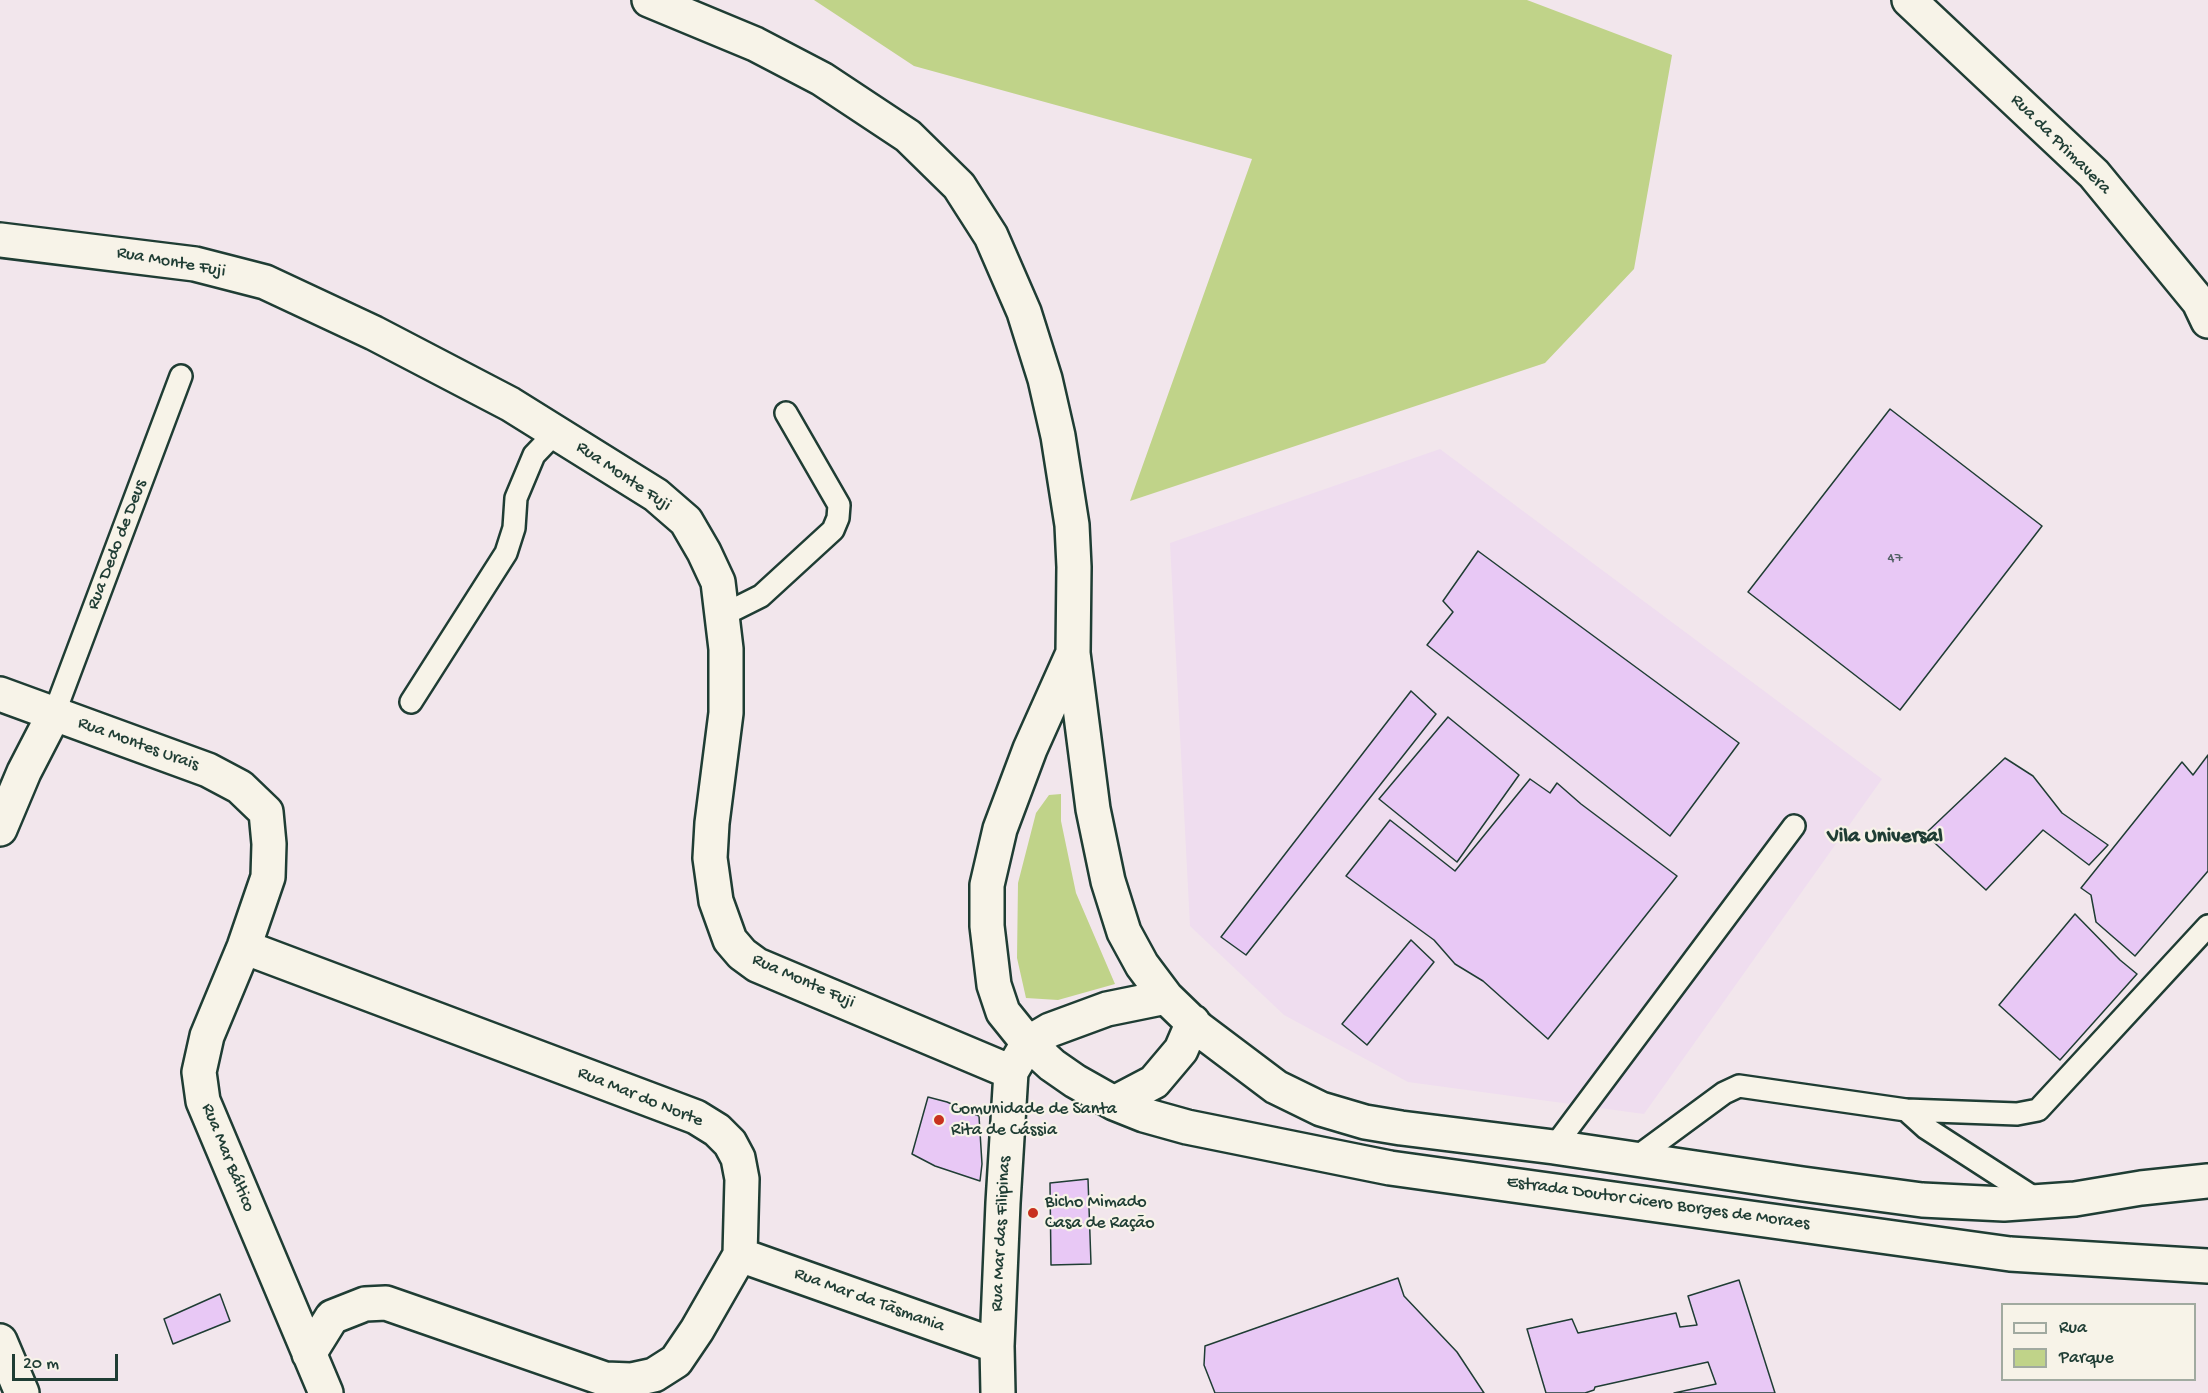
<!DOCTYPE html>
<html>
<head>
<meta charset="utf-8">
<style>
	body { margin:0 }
	#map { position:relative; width:2208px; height:1393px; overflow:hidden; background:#f2e6ec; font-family:"Gochi Hand",sans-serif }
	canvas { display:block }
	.legend { position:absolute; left:2001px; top:1303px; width:195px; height:78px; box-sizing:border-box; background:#f7f3e8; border:2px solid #a1aaa0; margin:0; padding:8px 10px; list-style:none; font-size:18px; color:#1f3d34 }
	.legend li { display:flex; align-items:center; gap:12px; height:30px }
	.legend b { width:30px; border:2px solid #a1aaa0 }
	.scale { position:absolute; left:12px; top:1354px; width:106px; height:27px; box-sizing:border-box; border:3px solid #1f3d34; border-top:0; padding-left:8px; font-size:18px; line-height:21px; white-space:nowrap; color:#1f3d34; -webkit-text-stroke:4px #f7f3e8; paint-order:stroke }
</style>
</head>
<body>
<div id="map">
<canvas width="2208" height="1393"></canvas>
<ul class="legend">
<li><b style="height:8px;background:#f7f3e8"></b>Rua</li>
<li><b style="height:16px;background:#c0d389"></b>Parque</li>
</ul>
<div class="scale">20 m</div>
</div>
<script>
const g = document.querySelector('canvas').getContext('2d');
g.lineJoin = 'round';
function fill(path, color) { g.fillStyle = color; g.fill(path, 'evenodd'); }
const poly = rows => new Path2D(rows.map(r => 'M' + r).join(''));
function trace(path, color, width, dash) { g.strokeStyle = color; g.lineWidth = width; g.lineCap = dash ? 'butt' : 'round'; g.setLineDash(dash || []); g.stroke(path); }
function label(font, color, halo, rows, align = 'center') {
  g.font = font + ' "Gochi Hand",sans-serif'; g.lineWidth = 4.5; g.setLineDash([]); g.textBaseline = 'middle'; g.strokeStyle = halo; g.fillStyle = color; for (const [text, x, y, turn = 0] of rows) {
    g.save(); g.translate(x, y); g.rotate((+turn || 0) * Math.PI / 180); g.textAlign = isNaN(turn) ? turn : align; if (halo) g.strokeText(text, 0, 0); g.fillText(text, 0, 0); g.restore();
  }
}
fill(poly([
	[1440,449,1882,779,1644,1114,1408,1082,1284,1015,1190,926,1170,543]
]), '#efddef');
fill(poly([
	[814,0,1527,0,1672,55,1634,269,1545,363,1130,501,1252,159,914,66],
	[1061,794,1061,821,1076,893,1115,984,1058,1000,1026,998,1017,958,1018,883,1036,813,1049,795]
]), '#c0d389');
const building = poly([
	[1890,409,2042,526,1900,710,1748,592,1890,409],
	[1478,551,1739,743,1670,836,1427,645,1453,612,1443,601,1478,551],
	[1411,691,1436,714,1246,955,1221,937,1411,691],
	[1448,717,1519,775,1457,862,1379,799,1448,717],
	[2208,755,2208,871,2135,956,2096,922,2091,895,2081,888,2182,762,2193,775,2208,755],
	[2005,758,2033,776,2062,813,2108,845,2089,865,2043,830,1986,890,1925,834,2005,758],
	[1530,779,1550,793,1557,783,1581,804,1677,876,1548,1039,1483,981,1455,964,1434,940,1346,876,1390,820,1455,871,1530,779],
	[2075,914,2120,960,2137,974,2060,1060,1999,1005,2075,914],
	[1411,940,1434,962,1367,1045,1342,1024,1411,940],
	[928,1097,947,1102,979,1116,982,1164,980,1181,935,1166,912,1154,928,1097],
	[1088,1179,1091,1264,1051,1265,1050,1183,1088,1179],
	[1398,1278,1404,1296,1457,1352,1484,1393,1215,1393,1204,1365,1205,1346,1398,1278],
	[1739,1280,1775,1393,1674,1393,1716,1384,1708,1362,1595,1387,1594,1390,1585,1393,1546,1393,1527,1329,1572,1319,1578,1333,1676,1313,1680,1327,1697,1325,1688,1296,1739,1280],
	[220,1294,230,1321,173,1344,164,1319,220,1294]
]);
fill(building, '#e8c8f5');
trace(building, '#1f3d34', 1.5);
const lane = poly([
	[723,615,761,596,833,530,838,518,839,505,786,413],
	[411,702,506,553,514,528,516,498,534,455,556,432],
	[54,714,181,376],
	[1906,1110,2017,1114,2038,1110,2208,926],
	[1554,1147,1794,826],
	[1633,1160,1724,1093,1739,1086,1906,1110,1926,1128,2039,1201]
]);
const street = poly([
	[649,0,755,44,822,79,908,136,959,186,991,236,1024,312,1045,379,1058,436,1072,525,1074,567,1073,653],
	[1909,0,2094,174,2199,302,2208,321],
	[0,240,195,264,265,282,374,333,510,404,656,495,686,521,704,552,718,582,726,649,726,713,712,823,710,858,716,901,730,940,742,954,757,965,1011,1072],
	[0,694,208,770,240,787,266,812,269,844,268,877,244,947,207,1036,199,1072,203,1101,326,1393],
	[0,829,24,772,54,714],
	[244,947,696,1117,717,1130,730,1143,738,1158,742,1179,740,1255,697,1330,676,1361,654,1375,631,1380,605,1379,386,1303,365,1304,332,1317,309,1354],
	[1114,1103,1154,1082,1181,1050,1193,1022],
	[2208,1181,2141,1188,2075,1199,2004,1204,1922,1200,1803,1184,1554,1147,1401,1128,1365,1122,1321,1109,1276,1087,1199,1029,1166,997,1142,965,1124,932,1108,881,1093,809,1073,653,1030,749,1000,829,987,885,987,926,994,985,1003,1012,1028,1043,1052,1065,1075,1081,1114,1103,1144,1115,1187,1127,1390,1168,2010,1254,2208,1266],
	[740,1255,997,1346],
	[0,1341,22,1393],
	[998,1393,997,1346,1003,1203,1011,1072,1028,1043,1050,1030,1107,1009,1166,997]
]);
trace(lane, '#1f3d34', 26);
trace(street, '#1f3d34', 38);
trace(lane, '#f7f3e8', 21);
trace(street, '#f7f3e8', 33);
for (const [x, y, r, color] of [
	[939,1120,6,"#c8321e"],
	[1033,1213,6,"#c8321e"]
]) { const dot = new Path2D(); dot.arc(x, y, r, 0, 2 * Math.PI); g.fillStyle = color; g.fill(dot); trace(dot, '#f7f3e8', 2); }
label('15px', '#516064', null, [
	["47",1895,559]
]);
label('18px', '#1f3d34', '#f7f3e8', [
	["Rua da Primavera",2060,145,45],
	["Rua Monte Fuji",171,263,10],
	["Rua Monte Fuji",623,477,34],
	["Rua Dedo de Deus",118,545,-69],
	["Rua Montes Urais",138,745,20],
	["Rua Monte Fuji",803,982,24],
	["Rua Mar do Norte",640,1098,22],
	["Rua Mar Báltico",227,1158,68],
	["Estrada Doutor Cicero Borges de Moraes",1658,1204,8],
	["Rua Mar das Filipinas",1002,1234,-87],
	["Rua Mar da Tãsmania",869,1301,20]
]);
label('18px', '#1f3d34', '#f7f3e8', [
	["Comunidade de Santa",951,1110],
	["Rita de Cássia",951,1131],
	["Bicho Mimado",1045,1203],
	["Casa de Ração",1045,1224]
], 'left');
label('bold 21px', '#1f3d34', '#f7f3e8', [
	["Vila Universal",1885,838]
]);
</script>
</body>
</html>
